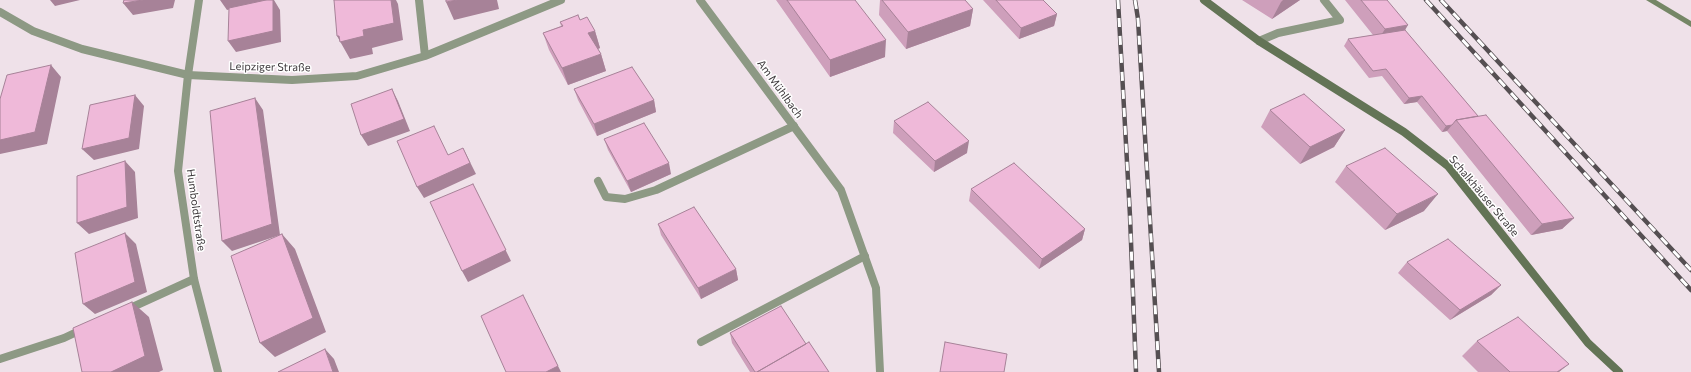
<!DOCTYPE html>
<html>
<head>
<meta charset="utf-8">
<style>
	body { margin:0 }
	canvas { display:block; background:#efe1e9 }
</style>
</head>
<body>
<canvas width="1691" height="372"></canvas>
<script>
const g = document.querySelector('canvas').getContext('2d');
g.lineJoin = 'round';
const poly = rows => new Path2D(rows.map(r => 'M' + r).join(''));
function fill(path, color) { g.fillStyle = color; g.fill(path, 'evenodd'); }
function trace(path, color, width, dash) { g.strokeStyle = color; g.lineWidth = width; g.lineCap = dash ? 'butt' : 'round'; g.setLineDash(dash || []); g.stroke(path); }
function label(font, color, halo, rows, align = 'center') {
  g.font = font + ' Commissioner,sans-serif'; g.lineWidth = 3; g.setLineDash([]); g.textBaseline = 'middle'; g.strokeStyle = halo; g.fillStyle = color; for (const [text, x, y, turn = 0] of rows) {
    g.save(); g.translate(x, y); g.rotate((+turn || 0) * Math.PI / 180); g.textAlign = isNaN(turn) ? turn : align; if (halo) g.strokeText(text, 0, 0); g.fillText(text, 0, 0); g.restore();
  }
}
fill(poly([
	[1646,0,1656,0,1691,21,1691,27,1646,0]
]), '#758666');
trace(poly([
	[1259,41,1278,33,1340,20,1324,0],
	[598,181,606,197,625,199,656,190,794,126],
	[126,310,194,279],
	[701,342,865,256],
	[0,359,64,338,83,329]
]), '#8d9984', 8);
trace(poly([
	[199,0,188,75,178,171,194,279,218,372],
	[419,0,425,56],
	[700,0,841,190,876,288,880,372],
	[0,12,33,31,82,49,188,75,292,80,357,76,425,56,561,0]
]), '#8d9984', 8);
trace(poly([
	[1204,0,1259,41,1404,132,1448,166,1588,343,1619,372]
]), '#637456', 8);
const rail = poly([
	[1118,0,1130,216,1136,372],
	[1135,0,1138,19,1159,372],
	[1426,0,1691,290],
	[1441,0,1691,270]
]);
trace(rail, '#554f52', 4.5);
trace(rail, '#fff', 3, [9]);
fill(poly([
	[776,0,855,0,885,57,830,77],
	[880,0,965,0,973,9,970,26,906,49,879,15],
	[983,0,1043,0,1057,14,1054,26,1019,39],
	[1242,0,1300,0,1272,19],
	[1345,0,1387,0,1405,30,1478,116,1574,218,1562,229,1531,235,1447,131,1442,132,1417,102,1404,104,1382,76,1369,78,1344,46,1348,39,1373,35],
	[580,20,595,31,600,48,598,49,601,54,606,71,568,85,549,50,543,33,561,26,560,22],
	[574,89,654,100,656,112,597,136,578,100],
	[1270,110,1345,130,1334,147,1300,164,1261,127],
	[894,121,967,153,934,172,893,133],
	[604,139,671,174,631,192,608,150],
	[1346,166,1424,211,1385,230,1335,182],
	[971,189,1085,229,1082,240,1039,269,969,201],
	[658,224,736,269,738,280,701,299,661,235],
	[1407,262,1501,285,1491,295,1450,320,1398,273],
	[730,333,806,344,829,372,750,372,732,343],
	[1477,341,1559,372,1478,372,1462,356]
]), '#ce9fbb');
fill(poly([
	[50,0,80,0,55,6],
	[143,0,175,0,173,8,133,15,123,3],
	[220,0,269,0,227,10],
	[273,0,274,0,280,10,281,42,236,52,228,41],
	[391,0,396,0,398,4,403,40,372,48,373,54,350,59,337,36,363,30],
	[457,0,497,0,499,9,454,20,446,2],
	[1283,0,1300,0,1272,19,1281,2],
	[973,9,970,26,906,49,908,32],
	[1057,14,1054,26,1019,39,1021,28],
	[1408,25,1401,37,1378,40,1385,29],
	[595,31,600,48,593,51,588,33],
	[886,40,885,57,830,77,830,60],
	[601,54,606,71,568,85,562,68],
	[51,65,61,77,47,144,0,154,0,140],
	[392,89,398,101,410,131,368,146,361,135],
	[135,95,144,106,139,149,94,160,82,149],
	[1422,96,1417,102,1404,104,1409,98],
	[255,98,263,110,280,235,232,251,222,241],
	[654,100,656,112,597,136,594,124],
	[1452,125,1447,131,1442,132,1446,126],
	[1345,130,1334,147,1300,164,1310,147],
	[969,141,967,153,934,172,935,161],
	[463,148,476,174,424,198,417,187],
	[125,161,135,172,138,218,89,234,77,223],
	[669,163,671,174,631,192,627,181],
	[473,184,511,261,468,282,462,271],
	[1438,194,1424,211,1385,230,1397,214],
	[1574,218,1562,229,1531,235,1542,224],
	[1085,229,1082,240,1039,269,1042,259],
	[125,233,136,244,147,292,95,314,83,304],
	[282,234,295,249,326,332,275,357,260,343],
	[736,269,738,280,701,299,698,288],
	[1501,285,1491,295,1450,320,1460,310],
	[523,295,561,372,546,372],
	[132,302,149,317,163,370,159,372,111,372],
	[325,349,334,359,339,372,333,372],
	[1569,364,1559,372,1557,372]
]), '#a78298');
const building = poly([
	[124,0,143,0,123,3,124,0],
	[266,0,273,0,273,31,228,41,229,8,266,0],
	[334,0,391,0,394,23,363,30,364,36,340,42,339,36,337,36,334,0],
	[446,0,457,0,446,2,446,0],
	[787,0,855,0,886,40,830,60,787,0],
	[882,0,965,0,973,9,908,32,882,0],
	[996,0,1043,0,1057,14,1021,28,996,0],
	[1361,0,1387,0,1408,25,1385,29,1361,0],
	[578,15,580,20,587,17,595,31,588,33,601,54,562,68,543,33,563,26,560,22,578,15],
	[1405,30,1478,116,1456,120,1452,125,1446,126,1422,96,1409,98,1386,69,1373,71,1348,39,1405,30],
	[51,65,35,132,0,140,0,99,7,75,51,65],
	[632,67,654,100,594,124,574,89,632,67],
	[392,89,404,119,361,135,351,104,392,89],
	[1304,94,1345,130,1310,147,1270,110,1304,94],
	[135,95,129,138,82,149,90,105,135,95],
	[255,98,272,224,222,241,210,111,255,98],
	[928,102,969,141,935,161,894,121,928,102],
	[1486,115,1574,218,1542,224,1456,120,1486,115],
	[644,123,669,163,627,181,604,139,644,123],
	[434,126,448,155,463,148,470,163,417,187,397,141,434,126],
	[1385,148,1438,194,1397,214,1346,166,1385,148],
	[125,161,127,207,77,223,77,176,125,161],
	[1014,163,1085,229,1042,259,971,189,1014,163],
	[473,184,506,250,462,271,430,202,473,184],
	[694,207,736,269,698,288,658,224,694,207],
	[125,233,135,282,83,304,75,253,125,233],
	[282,234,313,318,260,343,231,256,282,234],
	[1448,239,1501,285,1460,310,1407,262,1448,239],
	[523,295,558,366,546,372,506,372,481,316,523,295],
	[132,302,145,356,111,372,82,372,73,328,132,302],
	[781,306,806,344,757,372,755,372,730,333,781,306],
	[1518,317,1569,364,1557,372,1510,372,1477,341,1518,317],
	[809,342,829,372,757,372,809,342],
	[945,342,1007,354,1004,372,940,372,945,342],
	[325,349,333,372,278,372,325,349]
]);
fill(building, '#efb9d9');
trace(building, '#a78298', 1);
label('11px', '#3e393c', '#fff', [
	["Leipziger Straße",270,67,1],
	["Am Mühlbach",780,89,54],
	["Schalkhäuser Straße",1484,196,50],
	["Humboldtstraße",196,210,82]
]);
</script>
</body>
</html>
